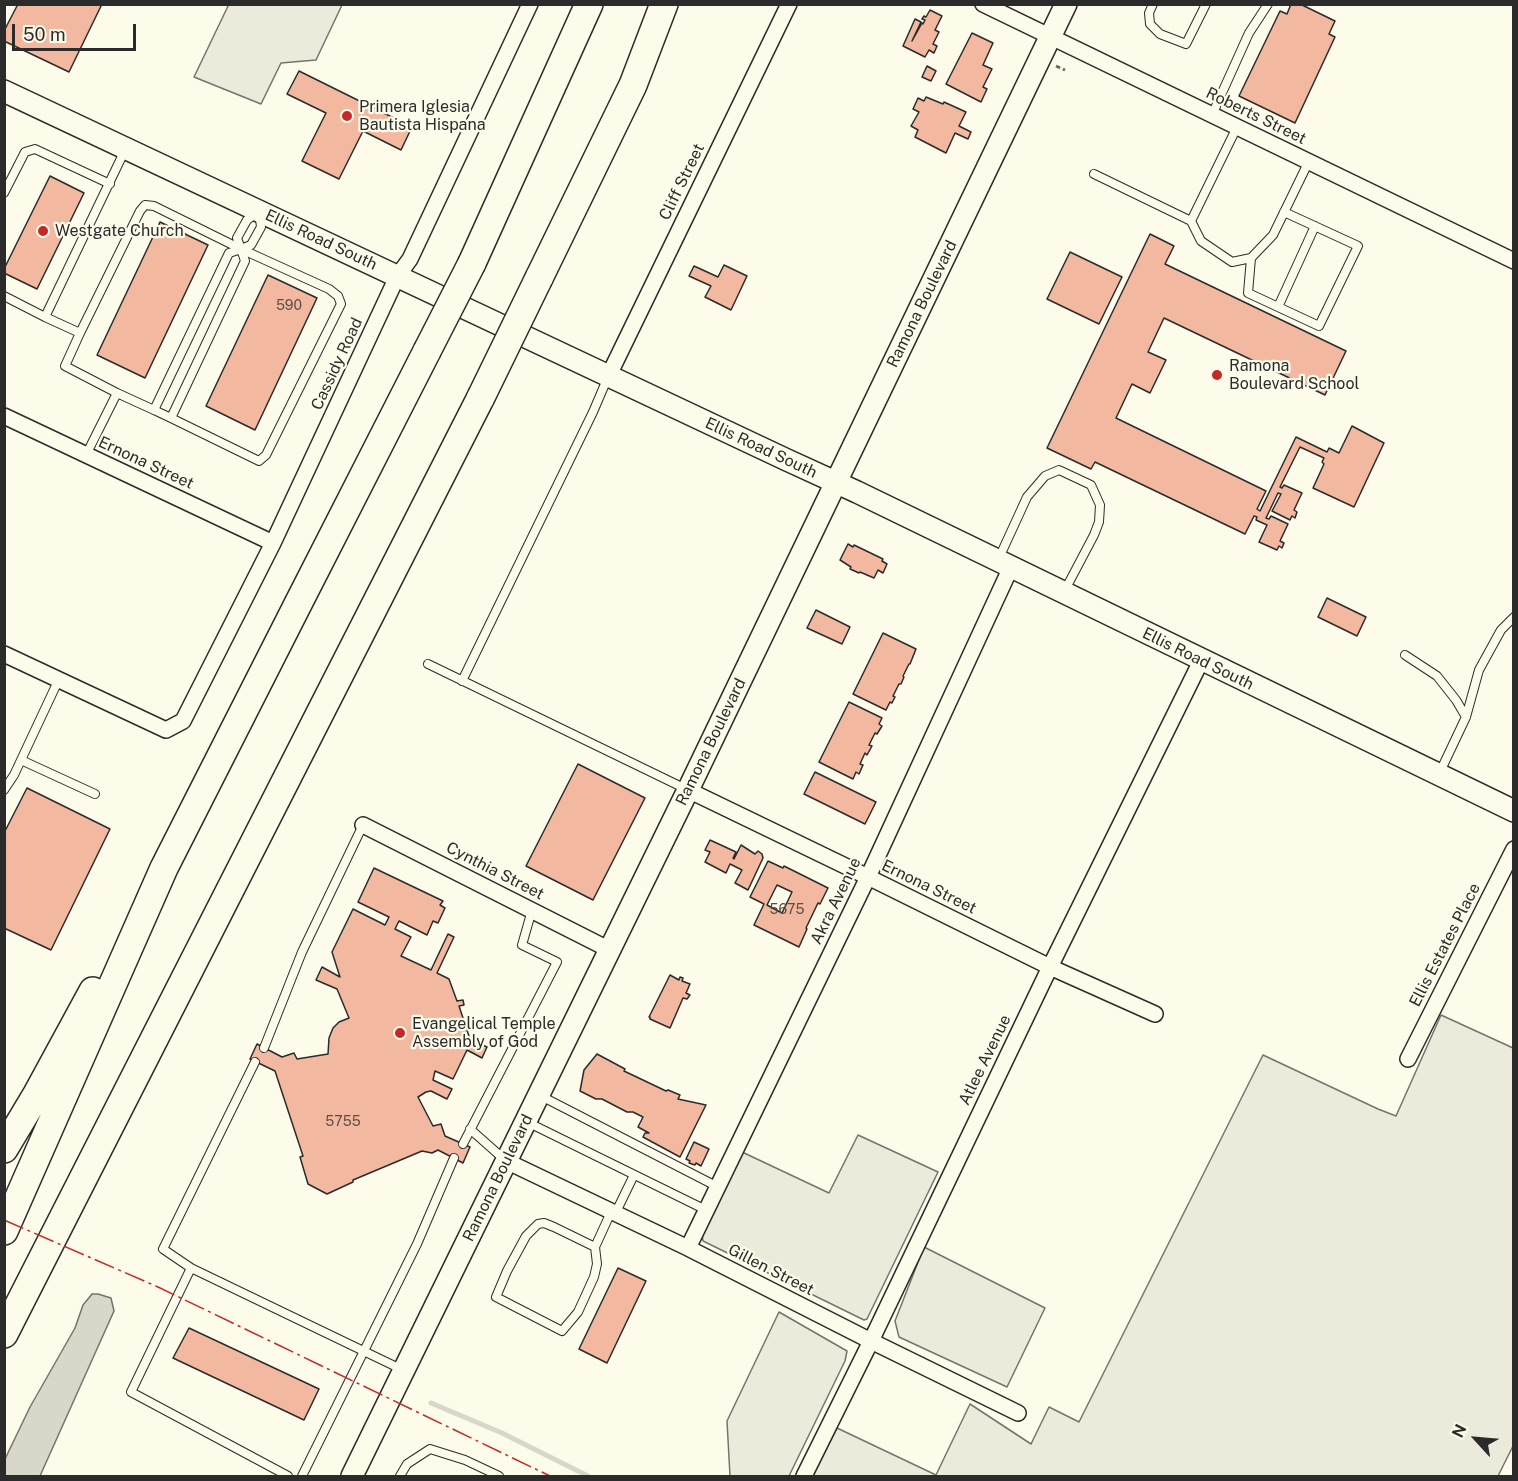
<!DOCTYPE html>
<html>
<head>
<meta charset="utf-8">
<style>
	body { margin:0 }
	#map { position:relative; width:1518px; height:1481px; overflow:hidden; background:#fdfbea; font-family:"Public Sans",sans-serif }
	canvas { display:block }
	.frame { position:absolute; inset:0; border:6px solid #2b2b2b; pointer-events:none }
	.north { position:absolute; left:1446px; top:1409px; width:60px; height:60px; -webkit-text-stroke:4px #fdfbea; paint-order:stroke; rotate:296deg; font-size:16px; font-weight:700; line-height:24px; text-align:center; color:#2b2b2b }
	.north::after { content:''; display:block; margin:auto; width:21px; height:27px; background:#2b2b2b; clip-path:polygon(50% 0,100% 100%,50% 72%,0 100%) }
	.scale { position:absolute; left:12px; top:24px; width:124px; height:27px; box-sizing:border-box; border:3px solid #2b2b2b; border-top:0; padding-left:8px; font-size:18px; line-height:21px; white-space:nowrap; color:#2b2b2b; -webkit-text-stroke:4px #fdfbea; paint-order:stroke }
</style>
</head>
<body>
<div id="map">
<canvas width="1518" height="1481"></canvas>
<div class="frame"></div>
<div class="north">N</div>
<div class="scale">50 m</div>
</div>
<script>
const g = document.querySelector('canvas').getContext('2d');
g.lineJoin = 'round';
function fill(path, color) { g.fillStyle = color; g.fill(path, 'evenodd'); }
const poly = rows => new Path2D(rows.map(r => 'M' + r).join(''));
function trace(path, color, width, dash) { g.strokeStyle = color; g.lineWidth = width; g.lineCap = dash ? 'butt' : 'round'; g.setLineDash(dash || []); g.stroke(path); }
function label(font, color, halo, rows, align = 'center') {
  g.font = font + ' "Public Sans",sans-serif'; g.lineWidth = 4.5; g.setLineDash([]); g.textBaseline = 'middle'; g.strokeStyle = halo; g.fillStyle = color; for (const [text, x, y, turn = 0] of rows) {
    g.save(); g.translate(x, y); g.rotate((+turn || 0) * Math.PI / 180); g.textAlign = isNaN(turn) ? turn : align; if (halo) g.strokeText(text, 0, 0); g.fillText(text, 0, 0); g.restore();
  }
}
const green = poly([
	[229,4,342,4,342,5,316,60,281,63,261,104,194,77,229,4],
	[1441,1015,1513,1048,1514,1444,1498,1476,813,1476,837,1428,936,1475,970,1404,1031,1444,1049,1407,1079,1422,1263,1055,1378,1109,1396,1116,1441,1015],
	[858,1135,938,1172,867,1319,864,1320,703,1241,702,1234,742,1152,829,1193,858,1135],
	[924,1247,1045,1308,1007,1387,899,1337,895,1321,924,1247],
	[779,1312,847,1351,845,1361,789,1476,730,1476,727,1421,779,1312]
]);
fill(green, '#ecebdb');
trace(green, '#74746e', 1.5);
const water = poly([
	[92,1294,98,1294,111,1298,114,1311,40,1476,5,1476,5,1459,30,1407,75,1328,83,1305,92,1294]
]);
fill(water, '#d8d7c9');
trace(water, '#74746e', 1.5);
trace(poly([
	[431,1403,502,1433,588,1476]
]), '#d8d7c9', 5);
const building = poly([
	[18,4,102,4,69,72,4,41,4,31,18,4],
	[1291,4,1300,4,1335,21,1329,34,1335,37,1295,123,1239,96,1280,11,1287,14,1291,4],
	[930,10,942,16,935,30,939,32,933,44,937,46,934,53,929,50,925,57,903,46,915,19,921,22,912,41,922,23,923,24,925,20,922,19,924,16,926,17,930,10],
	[972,33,993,43,983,65,992,69,983,87,987,89,981,102,946,84,972,33],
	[927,66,936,71,931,81,922,77,927,66],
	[299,71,412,127,401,150,363,131,339,179,302,161,326,113,287,94,299,71],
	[926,97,943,104,944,102,966,112,959,126,971,132,968,139,955,133,946,153,915,137,918,130,911,126,919,112,913,109,918,98,924,101,926,97],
	[50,176,84,193,37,289,4,273,4,269,50,176],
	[160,222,208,245,145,378,97,355,160,222],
	[1150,234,1174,246,1165,264,1346,351,1325,395,1164,318,1148,352,1166,360,1150,393,1132,384,1116,418,1266,491,1257,509,1260,511,1296,437,1327,452,1329,448,1339,453,1352,426,1384,443,1354,507,1313,488,1324,464,1322,462,1324,458,1300,447,1280,487,1282,488,1284,485,1302,493,1294,510,1297,512,1295,518,1292,516,1290,520,1272,511,1281,494,1278,493,1266,518,1269,519,1271,516,1288,524,1280,541,1284,543,1282,548,1279,546,1277,550,1259,542,1267,525,1256,520,1257,517,1254,516,1245,534,1095,462,1091,469,1047,448,1150,234],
	[1070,252,1122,277,1099,324,1047,299,1070,252],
	[724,265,747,276,731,310,705,297,711,286,689,276,694,266,718,277,724,265],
	[268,275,317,298,255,430,206,406,268,275],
	[848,544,853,547,854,545,883,559,882,561,887,564,883,573,878,570,874,578,860,572,859,573,850,569,851,567,840,560,848,544],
	[1327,598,1366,617,1357,636,1318,617,1327,598],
	[816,610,850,627,842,644,807,628,816,610],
	[883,633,916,649,910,664,909,664,903,676,904,677,901,684,899,684,893,696,895,697,892,703,890,702,886,710,853,694,883,633],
	[849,702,882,718,879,724,882,726,877,734,875,733,869,745,872,746,867,755,865,753,860,764,863,765,859,774,856,772,853,779,819,762,849,702],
	[578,764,645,798,593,900,526,866,578,764],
	[815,772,876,802,865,824,804,794,815,772],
	[27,788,110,829,51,950,4,928,4,833,27,788],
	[710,840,736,852,733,858,734,859,741,845,755,854,758,851,762,854,763,858,748,890,735,883,742,870,730,864,726,873,705,862,710,852,705,850,710,840],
	[768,861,783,868,784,866,828,888,820,904,818,903,806,928,807,929,799,947,754,925,764,904,750,897,768,861],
	[777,885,792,892,782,913,767,905,777,885],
	[374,868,443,901,440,905,445,908,438,923,433,921,427,935,399,921,395,929,411,937,401,956,431,970,448,934,454,937,437,973,449,979,457,1001,463,1000,464,1005,459,1006,470,1039,487,1047,482,1058,467,1050,453,1079,435,1071,433,1080,452,1089,447,1099,431,1091,426,1092,418,1097,433,1126,441,1124,445,1136,470,1147,463,1163,438,1150,432,1153,422,1151,353,1180,353,1182,327,1194,308,1184,300,1157,303,1156,275,1071,250,1059,257,1044,282,1057,294,1053,297,1059,328,1054,329,1038,333,1028,339,1022,349,1018,337,989,316,980,322,967,340,977,332,952,353,909,385,925,389,917,358,902,374,868],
	[670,975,679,980,680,977,683,978,682,981,690,984,686,993,690,995,687,999,683,998,670,1028,650,1019,650,1017,649,1017,670,975],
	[597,1054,625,1069,624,1071,666,1091,668,1090,680,1095,678,1099,706,1105,680,1157,643,1137,645,1133,649,1133,638,1127,643,1117,633,1112,627,1112,602,1099,596,1099,580,1091,584,1070,597,1054],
	[694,1142,709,1149,701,1166,696,1163,695,1165,689,1163,690,1161,686,1159,694,1142],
	[618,1268,646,1281,607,1363,579,1349,618,1268],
	[189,1328,319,1389,304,1420,173,1358,189,1328]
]);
fill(building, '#f2b8a0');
trace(building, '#2b2b2b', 1.5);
const lane = poly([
	[1153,4,1149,13,1150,24,1160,34,1186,44,1206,4],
	[1212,115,1249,33,1268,4],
	[1237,127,1191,221,1201,241,1232,262,1251,258,1273,235,1309,161],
	[1094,174,1191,221],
	[4,193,25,152,35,149,110,184],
	[259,211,261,227,251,245,241,249,237,238,247,220,259,211],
	[1251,258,1248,293,1319,326,1358,246,1284,212],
	[4,296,45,317],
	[1278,307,1315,226],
	[80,333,65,366,117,393],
	[154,410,171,418],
	[86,455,117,393,154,410,229,253,241,249,245,261,171,418,259,461,266,455,341,304,338,296,329,289,241,249,154,206,145,205,140,211,80,333,45,317,125,150],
	[999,558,1027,497,1045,476,1059,470,1091,485,1100,505,1099,522,1094,535,1065,590],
	[1405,655,1437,676,1456,700,1466,717],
	[428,664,686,789],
	[462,681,593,412,608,377],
	[21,760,95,794],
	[1439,774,1466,717,1479,670,1501,630,1514,617],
	[4,790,14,775,59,679],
	[264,1048,302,952,363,825],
	[255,1062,163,1249,191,1268,131,1392,288,1476],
	[541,1096,718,1187],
	[527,1122,706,1210],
	[470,1129,505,1160],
	[463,1144,557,962,522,945,532,910],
	[615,1214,634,1175],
	[595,1247,554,1227,544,1223,538,1224,526,1236,507,1271,496,1297,562,1331,578,1312,594,1277,597,1264,595,1247,611,1212],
	[191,1268,403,1370],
	[302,1476,417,1244,454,1158],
	[400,1476,407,1464,430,1449,465,1460,499,1476]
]);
const street = poly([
	[983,4,1514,261],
	[609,375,789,4],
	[4,416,273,543],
	[4,654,166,730,183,721,273,543,397,277,410,259,530,4],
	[688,790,868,877,1050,967,1155,1014],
	[363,825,610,950],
	[1408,1059,1514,849],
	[506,1161,688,1248,871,1341,1018,1413],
	[688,1248,868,877,1011,567],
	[804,1476,871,1341,1050,967,1201,661]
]);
const secondary = poly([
	[4,91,787,460,857,492,1514,811],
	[352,1476,688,790,1066,4]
]);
const highway = poly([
	[472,263,589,4],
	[539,278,633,85,664,4],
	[4,1149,37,1094,93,991],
	[4,1231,164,868,299,602,427,351],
	[4,1334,481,397]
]);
trace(lane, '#2b2b2b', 10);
trace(street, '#2b2b2b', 18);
trace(secondary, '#2b2b2b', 24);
trace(highway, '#2b2b2b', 30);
trace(poly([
	[1056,66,1065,70]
]), '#6a6964', 3, [4.5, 3]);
trace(lane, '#fdfbea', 8);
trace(street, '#fdfbea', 15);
trace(secondary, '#fdfbea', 21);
trace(highway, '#fdfbea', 27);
const highwayBridge = poly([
	[427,351,472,263],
	[481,397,539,278]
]);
trace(highwayBridge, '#2b2b2b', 30, []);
trace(highwayBridge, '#fdfbea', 27);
trace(poly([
	[4,1220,158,1287,550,1476]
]), '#c62828', 1.5, [21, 4.5, 3, 4.5]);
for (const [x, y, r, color] of [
	[347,116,6,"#c62828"],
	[43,231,6,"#c62828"],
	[1217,375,6,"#c62828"],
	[400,1033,6,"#c62828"]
]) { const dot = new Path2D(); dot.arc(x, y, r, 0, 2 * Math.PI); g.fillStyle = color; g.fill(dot); trace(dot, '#fdfbea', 2); }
label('14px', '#5d4e48', null, [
	["590",289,306],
	["5675",787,910],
	["5755",343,1122]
]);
label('16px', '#2b2b2b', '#fdfbea', [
	["Primera Iglesia",359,107],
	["Bautista Hispana",359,125],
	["Westgate Church",55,231],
	["Ramona",1229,366],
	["Boulevard School",1229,384],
	["Evangelical Temple",412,1024],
	["Assembly of God",412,1042]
], 'left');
label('16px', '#2b2b2b', '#fdfbea', [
	["Roberts Street",1256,116,26],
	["Cliff Street",682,182,-64],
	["Ellis Road South",321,240,25],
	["Ramona Boulevard",922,304,-64],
	["Cassidy Road",337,364,-65],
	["Ellis Road South",761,448,25],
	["Ernona Street",146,463,25],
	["Ellis Road South",1198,659,26],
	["Ramona Boulevard",711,742,-64],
	["Cynthia Street",495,871,27],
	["Ernona Street",929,887,26],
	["Akra Avenue",836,901,-64],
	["Ellis Estates Place",1445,945,-63],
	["Atlee Avenue",985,1060,-64],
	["Ramona Boulevard",498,1178,-64],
	["Gillen Street",771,1270,27]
]);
</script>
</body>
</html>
